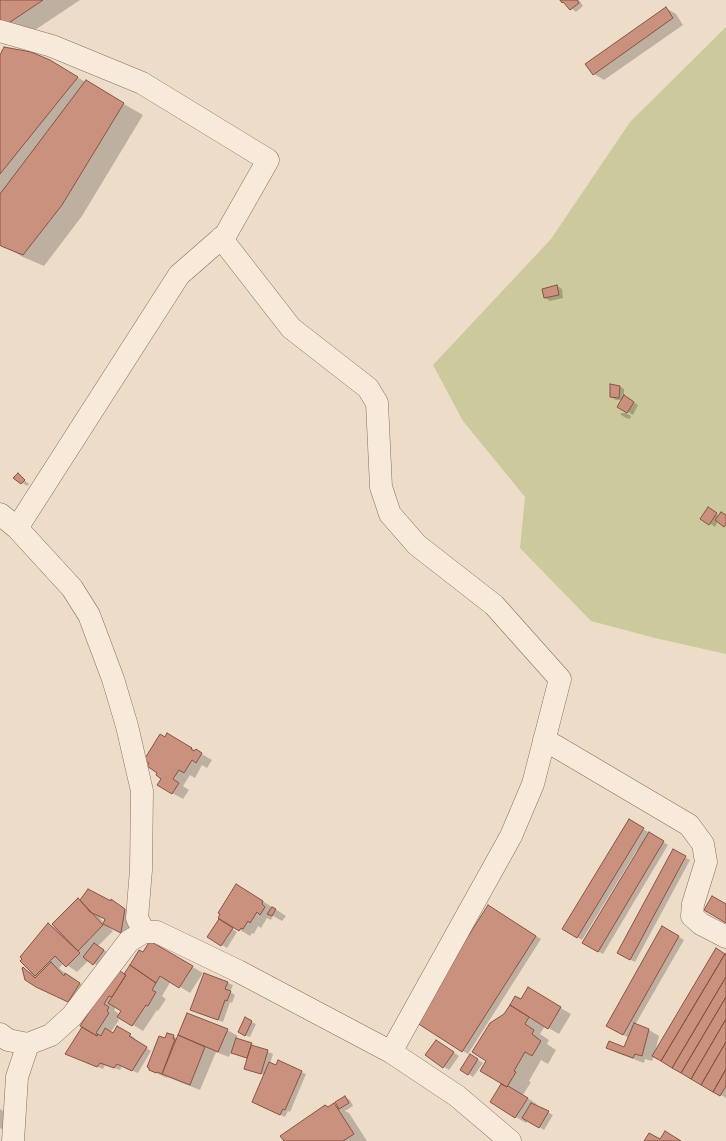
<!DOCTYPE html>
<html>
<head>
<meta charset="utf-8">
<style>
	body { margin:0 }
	canvas { display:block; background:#eddcc8 }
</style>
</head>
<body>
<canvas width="726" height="1141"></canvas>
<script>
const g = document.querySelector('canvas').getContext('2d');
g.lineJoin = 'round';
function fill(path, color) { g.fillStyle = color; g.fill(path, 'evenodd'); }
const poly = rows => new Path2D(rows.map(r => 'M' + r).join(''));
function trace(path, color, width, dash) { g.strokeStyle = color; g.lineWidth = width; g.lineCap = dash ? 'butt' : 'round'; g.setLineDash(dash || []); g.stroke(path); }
fill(poly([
	[726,27,726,654,655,638,591,621,520,548,525,497,463,421,433,365,551,239,630,122]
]), '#ccc99c');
fill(poly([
	[0,0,80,0,20,40,0,28],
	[561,0,579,0,583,6,576,12],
	[666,8,676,14,683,25,604,80,594,74],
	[0,58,49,61,143,115,82,216,44,266,23,257,0,244],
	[557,286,562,289,563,298,550,301,545,298,544,289],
	[619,386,624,389,624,396,638,405,633,415,619,406,622,400,616,400,611,397],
	[621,413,626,413,631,416,630,419,626,418,621,415],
	[18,475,29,484,27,486,15,478],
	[708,509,719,516,726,516,726,526,718,521,715,527,702,518],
	[168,734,212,760,207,768,202,765,195,778,190,775,183,786,189,790,183,799,158,785,162,778,165,738],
	[629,820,668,845,603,954,584,943,639,851,637,850,582,940,563,929],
	[674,851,690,860,635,962,618,953],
	[247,891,286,916,282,921,273,916,271,920,267,918,261,928,258,926,254,934,252,933,250,936,219,917],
	[78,900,81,901,111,903,112,901,135,916,132,938,108,926,113,931,98,946,114,957,104,970,89,960,77,972,64,963,59,968,67,975,90,990,79,1007,37,986,23,968,32,973,49,924,59,930],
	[98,915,106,919,104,923],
	[493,909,541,939,468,1054,415,1021],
	[224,923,237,932,227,948,208,936],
	[663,927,684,940,635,1025,649,1030,659,1036,655,1052,726,956,726,1098,654,1056,652,1061,645,1059,644,1063,617,1053,607,1047,624,1049,629,1038,607,1025],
	[150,942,203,973,190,993,171,981,162,996,166,999,158,1011,157,1010,143,1031,118,1016,117,1018,119,1020,110,1033,113,1034,118,1027,135,1038,134,1040,151,1051,138,1073,122,1066,120,1070,105,1065,103,1069,71,1056,90,1033,82,1026,143,954],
	[116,1007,122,1011,120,1015,114,1010],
	[205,974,233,985,230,992,235,995,232,1003,230,1002,223,1022,197,1012],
	[528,989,571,1014,559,1034,545,1026,540,1034,549,1040,547,1044,556,1050,548,1064,541,1060,529,1081,531,1082,523,1095,537,1104,536,1106,553,1115,544,1130,528,1120,526,1123,491,1102,503,1083,488,1061,505,1014,521,1000],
	[187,1014,227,1030,238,1036,236,1039,273,1054,270,1064,301,1072,306,1074,290,1112,288,1111,285,1117,258,1105,264,1075,245,1068,248,1059,231,1052,229,1057,216,1052,200,1090,167,1077,167,1078,150,1070,168,1034,177,1038],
	[251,1022,256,1024,250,1037,244,1035],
	[441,1044,459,1056,449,1070,426,1055],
	[475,1058,483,1063,473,1077,461,1069],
	[345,1097,350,1100,353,1106,345,1111,349,1113,367,1141,285,1141,334,1104,339,1108],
	[0,1109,14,1118,5,1131,0,1128]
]), '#0003');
const building = poly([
	[0,0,43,0,0,29,0,0],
	[560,0,577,0,579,3,570,10,563,2,562,3,560,0],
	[666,7,673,18,593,75,585,64,666,7],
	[4,47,31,52,50,60,78,77,0,174,0,55,4,47],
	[86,80,124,103,62,205,23,255,1,246,0,245,0,194,86,80],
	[557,285,559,295,544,298,542,289,557,285],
	[610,384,620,386,619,398,610,397,610,384],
	[624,395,634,402,627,413,617,407,624,395],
	[18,473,25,480,21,484,13,478,18,473],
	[708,507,717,513,709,525,700,519,708,507],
	[721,512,726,515,726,524,724,527,715,520,721,512],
	[167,733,192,748,191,749,194,751,196,749,202,753,196,763,192,760,184,773,179,770,173,779,179,783,172,794,157,785,161,779,156,775,157,773,147,766,149,763,144,760,160,734,165,737,167,733],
	[629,819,644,828,577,938,562,929,629,819],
	[649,832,664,841,598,952,582,943,649,832],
	[673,849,686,856,630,960,617,953,673,849],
	[236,884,263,901,262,904,265,907,260,915,257,912,250,923,248,921,243,929,241,928,239,931,218,918,220,914,218,913,236,884],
	[88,889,111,901,111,899,125,909,121,933,103,924,105,919,90,912,80,900,88,889],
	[712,896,726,904,726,923,704,910,712,896],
	[78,898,103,925,78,951,52,924,78,898],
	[488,905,536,936,462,1052,414,1021,488,905],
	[272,907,276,909,272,916,267,914,272,907],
	[219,919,233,928,221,946,207,937,219,919],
	[48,923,80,953,66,967,55,956,35,976,20,961,22,959,20,957,48,923],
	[662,926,679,936,623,1035,606,1026,662,926],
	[150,941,193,966,179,988,160,976,156,983,130,965,139,950,143,952,150,941],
	[94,943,104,950,93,965,83,957,94,943],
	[716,948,725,954,661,1061,652,1056,716,948],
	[725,954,726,954,726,977,672,1068,661,1061,725,954],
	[51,962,64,976,65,973,80,983,68,1002,36,987,25,980,22,968,23,967,35,978,51,962],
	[130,965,156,983,152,990,156,992,148,1006,146,1005,132,1026,117,1017,121,1011,108,1003,126,975,124,974,130,965],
	[117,969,126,975,112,997,109,996,104,1004,109,1007,107,1011,109,1013,96,1033,98,1034,97,1036,80,1026,117,969],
	[204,973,228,982,225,989,231,991,227,1001,225,1000,218,1020,190,1010,204,973],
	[726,977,726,997,681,1073,672,1068,726,977],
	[528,987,561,1007,548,1029,510,1005,515,996,521,999,528,987],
	[726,997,726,1019,691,1079,681,1073,726,997],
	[510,1005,529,1017,525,1024,534,1030,532,1034,541,1041,532,1056,525,1052,514,1071,516,1072,507,1087,480,1071,486,1061,472,1052,490,1023,504,1014,510,1005],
	[187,1013,228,1029,218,1052,178,1035,187,1013],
	[245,1017,252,1021,245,1036,238,1032,245,1017],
	[726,1019,726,1042,701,1085,691,1079,726,1019],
	[634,1023,649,1029,642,1056,635,1054,633,1058,606,1048,609,1041,624,1047,634,1023],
	[117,1026,131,1034,129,1036,147,1047,132,1071,117,1064,114,1068,100,1063,97,1067,65,1054,82,1027,97,1036,98,1034,101,1036,105,1028,113,1033,117,1026],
	[167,1033,174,1035,173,1039,175,1039,162,1074,157,1072,156,1073,149,1070,149,1068,147,1067,159,1036,165,1038,167,1033],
	[178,1035,205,1047,190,1085,162,1074,178,1035],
	[236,1038,252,1043,247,1058,231,1053,236,1038],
	[436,1040,454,1052,443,1068,425,1055,436,1040],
	[726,1042,726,1069,713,1092,701,1085,726,1042],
	[251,1045,268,1050,261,1074,244,1069,251,1045],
	[470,1054,478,1059,468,1075,460,1070,470,1054],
	[278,1060,302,1071,285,1110,283,1109,280,1115,252,1102,269,1062,276,1065,278,1060],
	[726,1069,726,1086,720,1096,713,1092,726,1069],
	[501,1084,507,1087,508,1086,528,1098,515,1118,490,1102,501,1084],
	[345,1096,349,1103,339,1109,335,1102,345,1096],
	[334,1103,354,1134,343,1141,284,1141,280,1136,325,1105,328,1107,334,1103],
	[531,1103,549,1111,539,1128,522,1118,531,1103],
	[665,1131,681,1141,644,1141,649,1133,660,1139,665,1131]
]);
fill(building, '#ca917f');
trace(building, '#885344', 1);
const minor = poly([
	[0,31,52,46,142,83,268,160,226,234,179,275,17,528],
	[221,238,291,328,368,388,377,403,381,487,390,514,417,545,494,605,560,679,533,784,511,836,391,1052],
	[0,514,17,528,72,588,89,615,113,679,127,726,142,791,141,870,137,918,144,932],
	[544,740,557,747,689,825,703,844,706,862,693,904,692,916,701,924,726,937],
	[0,1034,8,1040,28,1044,51,1035,72,1016,129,941,144,932,157,932,238,971,391,1052,457,1096,510,1141],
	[13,1141,17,1077,28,1044]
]);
trace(minor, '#896d5d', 23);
trace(minor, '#f8eadb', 22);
</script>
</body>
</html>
